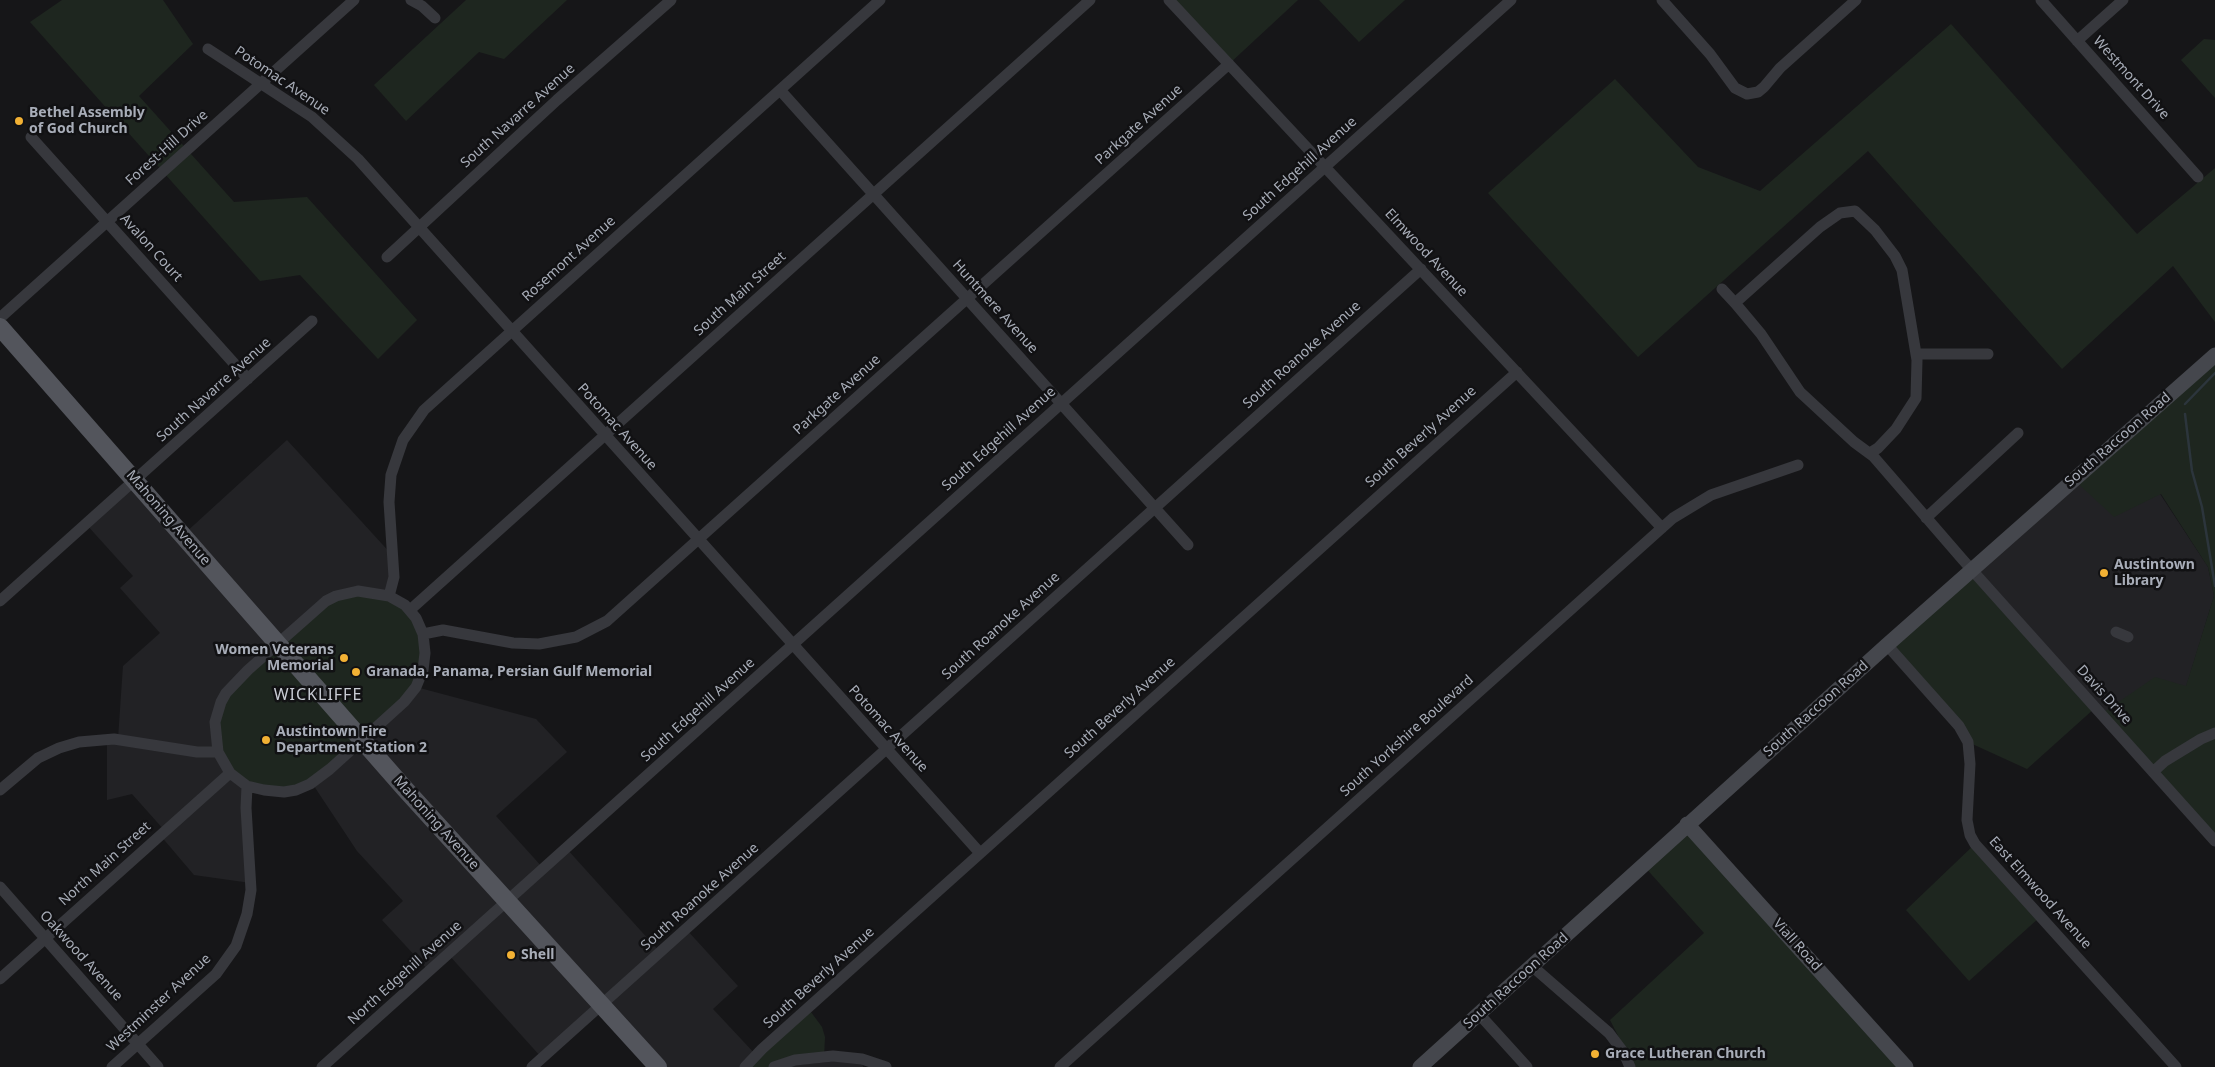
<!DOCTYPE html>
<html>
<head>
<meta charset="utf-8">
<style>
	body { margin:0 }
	canvas { display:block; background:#161618 }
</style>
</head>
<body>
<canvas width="2215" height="1067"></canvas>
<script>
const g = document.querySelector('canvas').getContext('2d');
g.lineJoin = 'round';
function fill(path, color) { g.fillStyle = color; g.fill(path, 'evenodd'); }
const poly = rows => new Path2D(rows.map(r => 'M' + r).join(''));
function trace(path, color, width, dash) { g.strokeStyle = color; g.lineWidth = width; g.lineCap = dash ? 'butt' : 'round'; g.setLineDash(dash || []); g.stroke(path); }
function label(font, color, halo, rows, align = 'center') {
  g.font = font + ' "Noto Sans",sans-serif'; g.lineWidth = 5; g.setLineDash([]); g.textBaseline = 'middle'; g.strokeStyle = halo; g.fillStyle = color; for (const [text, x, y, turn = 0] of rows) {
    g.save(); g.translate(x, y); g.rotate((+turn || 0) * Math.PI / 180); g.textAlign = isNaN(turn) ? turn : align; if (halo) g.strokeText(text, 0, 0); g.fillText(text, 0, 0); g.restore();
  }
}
fill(poly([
	[287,440,393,556,394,577,247,786,251,883,194,875,160,835,165,831,132,794,107,800,107,739,118,739,123,666,160,633,120,588,133,576,86,524,135,480,183,535],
	[2073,479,2160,494,2208,567,2214,596,2186,687,2101,714,1972,569],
	[416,687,536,719,567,752,496,816,543,868,566,848,660,952,686,929,738,986,713,1009,756,1055,745,1067,658,1067,601,1005,542,1058,448,954,429,971,382,920,403,901,357,851,312,783],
	[862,1059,863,1067,774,1067]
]), '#222225');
fill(poly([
	[62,0,163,0,193,44,139,96,234,202,307,197,417,320,378,359,300,275,260,281,30,22],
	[466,0,567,0,504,59,479,52,406,121,374,85],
	[1169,0,1298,0,1229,64],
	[1319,0,1405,0,1359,42],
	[1951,24,2137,234,2215,168,2215,322,2173,266,2062,369,1868,151,1638,357,1488,193,1615,79,1698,167,1760,191],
	[2204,39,2215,40,2215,98,2181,60],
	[2215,355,2215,841,2101,714,2155,677,2186,686,2214,596,2208,567,2161,494,2114,517,2073,479],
	[1972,569,2095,708,2027,769,1968,742,1887,645],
	[348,592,405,605,423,634,416,687,330,769,284,792,234,777,215,736,221,702,317,608],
	[1687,824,1906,1067,1634,1067,1610,1020,1704,933,1643,865],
	[1975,844,2040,917,1969,981,1906,910],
	[808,1008,822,1027,825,1037,824,1057,774,1067,745,1067]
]), '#1e261f');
trace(poly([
	[2185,404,2215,373],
	[2185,414,2192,471,2202,507,2215,586]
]), '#2c353c', 2.5);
trace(poly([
	[411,0,422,6,435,18],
	[1169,0,1662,528],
	[1662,0,1710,54,1735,88,1747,94,1758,92,1764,87,1780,68,1856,0],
	[2041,0,2198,177],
	[2077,41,2123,0],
	[208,49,312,117,358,159,980,853],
	[780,90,1188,545],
	[31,137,248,379],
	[387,257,557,100,671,0],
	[1722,289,1735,303],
	[0,318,354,0],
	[1917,354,1988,354],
	[1870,453,1878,448,1896,429,1916,398,1917,360,1902,270,1895,256,1875,230,1855,211,1840,213,1820,227,1735,303,1761,334,1800,392,1854,442,1873,456,1963,560,2215,841],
	[1926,518,2018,433],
	[358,591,389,596,405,605,416,618,423,634,425,653,423,670,416,687,404,702,330,769,310,784,296,790,284,792,264,790,247,786,230,773,218,752,215,722,221,702,226,693,248,670,326,601,336,596,358,591],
	[389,596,394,577,389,502,391,475,403,440,424,410,880,0],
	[0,601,312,321],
	[410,610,1090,0],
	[2116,632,2128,637],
	[423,634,443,630,513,643,539,644,576,637,607,621,1229,64],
	[1887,645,1959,726,1968,742,1970,764,1967,820,1970,835,1975,844,2176,1067],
	[2153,772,2165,761,2201,739,2215,733],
	[0,790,38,758,59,748,79,742,114,739,197,752,218,752],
	[0,887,158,1067],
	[1532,966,1609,1033,1624,1053,1630,1067],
	[0,979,230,773],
	[1479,1014,1527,1067],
	[112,1067,216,974,236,946,247,914,251,890,246,808,247,786],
	[322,1067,1511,0],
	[532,1067,1421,269],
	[745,1067,762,1049,1517,372],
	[774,1067,795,1060,833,1056,862,1059,886,1067],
	[1060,1067,1673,518,1711,495,1798,465]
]), '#37383d', 11);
trace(poly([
	[1687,824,1906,1067],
	[1420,1067,1887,645,2215,355]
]), '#45474d', 15);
trace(poly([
	[0,327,405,789,658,1067]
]), '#53555c', 18);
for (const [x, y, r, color] of [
	[19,121,5,"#f2b134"],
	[2104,573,5,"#f2b134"],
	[344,658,5,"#f2b134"],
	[356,672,5,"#f2b134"],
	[266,740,5,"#f2b134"],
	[511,955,5,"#f2b134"],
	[1595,1054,5,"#f2b134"]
]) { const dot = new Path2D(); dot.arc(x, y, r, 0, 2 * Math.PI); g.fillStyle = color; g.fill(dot); trace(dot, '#111113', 2); }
label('14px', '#a8adb8', '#111113', [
	["Westmont Drive",2131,78,48],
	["Potomac Avenue",282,81,34],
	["South Navarre Avenue",518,116,-42],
	["Parkgate Avenue",1139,125,-42],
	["Forest-Hill Drive",167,148,-42],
	["South Edgehill Avenue",1300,169,-42],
	["Avalon Court",151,248,48],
	["Elmwood Avenue",1426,253,47],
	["Rosemont Avenue",569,259,-42],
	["South Main Street",740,294,-42],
	["Huntmere Avenue",995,307,48],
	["South Roanoke Avenue",1302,355,-42],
	["South Navarre Avenue",214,390,-42],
	["Parkgate Avenue",837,395,-42],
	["Potomac Avenue",617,427,48],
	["South Beverly Avenue",1421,437,-42],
	["South Edgehill Avenue",999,439,-42],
	["South Raccoon Road",2118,440,-41],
	["Mahoning Avenue",168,518,49],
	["South Roanoke Avenue",1001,626,-42],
	["Davis Drive",2104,695,48],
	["South Beverly Avenue",1120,708,-42],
	["South Raccoon Road",1816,709,-42],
	["South Edgehill Avenue",698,710,-42],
	["Potomac Avenue",888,729,48],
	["South Yorkshire Boulevard",1407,736,-42],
	["Mahoning Avenue",436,823,48],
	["North Main Street",105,864,-42],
	["East Elmwood Avenue",2040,893,48],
	["South Roanoke Avenue",700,897,-42],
	["Viall Road",1797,945,48],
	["Oakwood Avenue",81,956,48],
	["North Edgehill Avenue",405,973,-42],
	["South Beverly Avenue",819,978,-42],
	["South Raccoon Road",1516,981,-42],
	["Westminster Avenue",159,1003,-43]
]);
label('bold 14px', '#a8adb8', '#111113', [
	["Bethel Assembly",29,113],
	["of God Church",29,129],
	["Austintown",2114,565],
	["Library",2114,581],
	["Women Veterans",334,650,"right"],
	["Memorial",334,666,"right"],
	["Granada, Panama, Persian Gulf Memorial",366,672],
	["Austintown Fire",276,732],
	["Department Station 2",276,748],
	["Shell",521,955],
	["Grace Lutheran Church",1605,1054]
], 'left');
g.letterSpacing = '1px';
label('16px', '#c9ccd4', '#111113', [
	["WICKLIFFE",318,695]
]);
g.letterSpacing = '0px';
</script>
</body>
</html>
